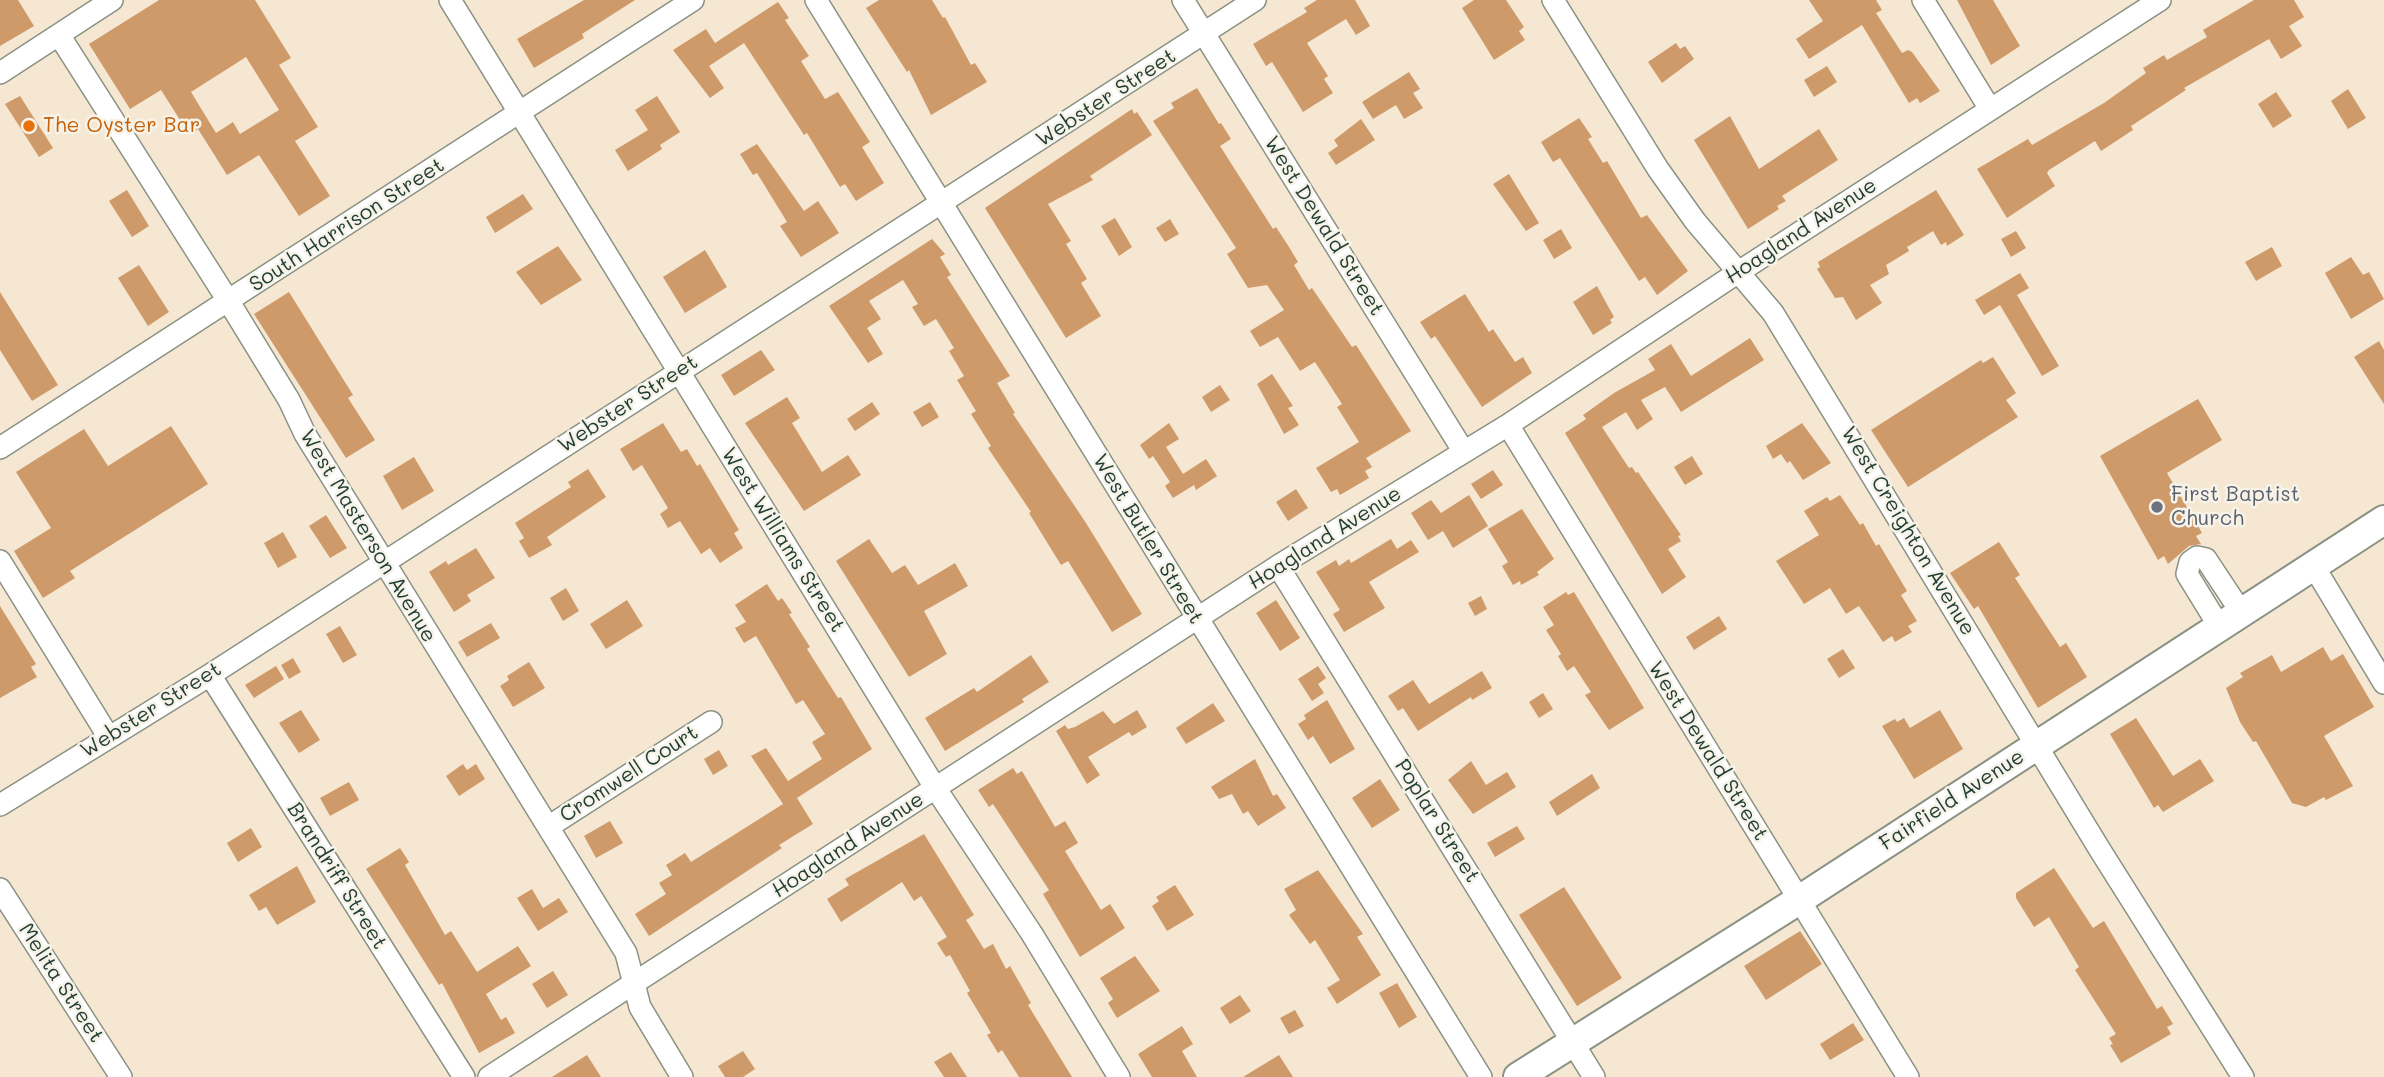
<!DOCTYPE html>
<html>
<head>
<meta charset="utf-8">
<style>
	body { margin:0 }
	canvas { display:block; background:#f5e7d2 }
</style>
</head>
<body>
<canvas width="2384" height="1077"></canvas>
<script>
const g = document.querySelector('canvas').getContext('2d');
g.lineJoin = 'round';
function fill(path, color) { g.fillStyle = color; g.fill(path, 'evenodd'); }
const poly = rows => new Path2D(rows.map(r => 'M' + r).join(''));
function trace(path, color, width, dash) { g.strokeStyle = color; g.lineWidth = width; g.lineCap = dash ? 'butt' : 'round'; g.setLineDash(dash || []); g.stroke(path); }
function label(font, color, halo, rows, align = 'center') {
  g.font = font + ' Mali,sans-serif'; g.lineWidth = 5; g.setLineDash([]); g.textBaseline = 'middle'; g.strokeStyle = halo; g.fillStyle = color; for (const [text, x, y, turn = 0] of rows) {
    g.save(); g.translate(x, y); g.rotate((+turn || 0) * Math.PI / 180); g.textAlign = isNaN(turn) ? turn : align; if (halo) g.strokeText(text, 0, 0); g.fillText(text, 0, 0); g.restore();
  }
}
fill(poly([
	[0,0,18,0,34,26,0,46],
	[159,0,255,0,291,58,279,65,318,127,295,141,330,196,299,216,259,155,227,175,198,129,189,134,161,90,130,109,89,44],
	[246,57,279,110,240,134,233,122,216,133,191,92],
	[584,0,635,0,582,34,584,38,534,68,517,39],
	[879,0,932,0,943,18,945,17,971,65,975,63,987,82,931,115,909,70,907,72,866,8],
	[1317,0,1355,0,1370,26,1356,35,1346,19,1307,43,1328,76,1324,79,1333,93,1303,112,1272,62,1266,66,1253,44,1307,12,1304,8],
	[1474,0,1506,0,1524,27,1519,31,1525,40,1494,60,1462,8],
	[1809,0,1876,0,1882,10,1876,13,1902,53,1908,50,1912,52,1940,91,1920,103,1917,98,1909,103,1862,25,1809,59,1796,39,1823,21],
	[1957,0,1993,0,2020,46,1991,65],
	[2254,0,2294,0,2304,17,2289,26,2302,46,2281,59,2269,39,2184,88,2186,90,2131,126,2133,130,2101,151,2095,141,2049,170,2047,173,2055,186,2007,218,1977,169,2028,139,2032,145,2104,103,2146,73,2143,68,2164,55,2167,60,2207,37,2203,30],
	[778,2,789,18,785,20,809,56,801,61,825,99,838,92,870,142,862,147,884,183,856,201,845,184,840,187,807,133,804,135,744,43,709,66,724,88,710,98,673,50,706,29,715,43],
	[1676,43,1680,49,1685,46,1694,59,1662,83,1648,62],
	[1827,66,1837,82,1814,97,1804,80],
	[1409,72,1420,89,1413,93,1423,108,1404,119,1396,105,1373,119,1362,102],
	[1197,88,1219,124,1221,123,1231,139,1220,146,1273,229,1276,227,1289,247,1298,262,1294,265,1309,290,1312,288,1352,347,1356,345,1411,431,1366,458,1372,467,1365,471,1369,478,1340,495,1337,489,1331,492,1316,468,1359,442,1337,407,1342,404,1315,362,1300,371,1278,337,1260,347,1250,331,1284,310,1267,285,1248,288,1227,254,1236,248,1153,121,1174,108,1171,103],
	[2348,89,2366,118,2348,129,2331,101],
	[2276,92,2292,116,2273,128,2258,104],
	[20,96,53,148,39,157,5,104],
	[657,96,680,132,660,145,662,149,628,171,615,150,648,130,635,110],
	[1132,109,1134,114,1137,112,1152,135,1090,176,1093,180,1048,204,1071,241,1066,244,1087,279,1081,283,1101,316,1066,338,985,208],
	[1730,116,1759,169,1819,129,1838,160,1782,196,1786,201,1777,206,1779,209,1748,229,1694,140],
	[1579,118,1592,137,1588,139,1603,163,1607,161,1641,218,1647,215,1688,271,1657,295,1645,277,1639,281,1560,158,1553,162,1541,142],
	[1361,119,1375,140,1336,165,1328,153,1338,146,1334,140],
	[757,144,804,211,818,201,839,233,801,257,780,226,787,222,757,173,753,175,740,154],
	[1509,174,1539,223,1526,231,1493,184],
	[127,190,149,226,132,237,109,201],
	[1936,190,1964,235,1947,246,1946,242,1941,245,1933,231,1907,247,1909,251,1886,265,1889,274,1870,285,1882,303,1856,320,1843,297,1835,298,1817,269,1820,267,1818,262],
	[523,194,533,209,495,233,486,217],
	[1115,218,1132,247,1119,256,1101,226],
	[1170,219,1179,234,1165,242,1156,228],
	[1561,229,1572,248,1554,259,1543,240],
	[2016,231,2026,248,2011,257,2001,239],
	[932,239,945,254,940,257,951,275,947,277,1010,376,997,383,1015,413,1013,414,1086,523,1142,614,1112,632,1068,561,1061,565,1029,513,1031,512,988,448,991,446,971,414,976,411,957,380,964,376,949,351,954,348,936,319,924,326,912,307,918,304,903,280,869,301,881,319,867,328,883,354,868,363,829,306],
	[558,246,582,280,541,305,516,272],
	[2272,247,2282,266,2256,281,2245,262],
	[705,250,727,287,685,313,663,277],
	[2351,257,2363,275,2369,272,2384,299,2351,319,2325,273],
	[139,265,169,312,148,326,118,278],
	[2020,273,2029,288,2017,295,2059,366,2042,376,2000,305,1984,315,1975,300],
	[1597,286,1614,317,1610,320,1612,323,1593,335,1573,302],
	[0,292,58,385,32,401,0,350],
	[289,292,353,395,348,398,375,440,346,458,254,314],
	[1465,294,1489,332,1493,329,1515,362,1523,357,1532,373,1482,407,1435,336,1431,339,1420,322],
	[1750,338,1764,360,1681,412,1665,387,1641,400,1653,419,1637,430,1626,412,1602,427,1629,468,1632,467,1636,473,1638,472,1681,535,1678,536,1681,541,1668,549,1686,577,1662,594,1565,433,1586,419,1583,415,1614,393,1655,370,1648,359,1671,344,1691,376],
	[2379,341,2384,350,2384,404,2354,357],
	[761,350,775,370,734,396,721,375],
	[1993,357,2016,393,2006,400,2018,417,1908,487,1871,430,1981,360,1983,363],
	[1272,374,1293,406,1288,408,1299,425,1284,434,1257,384],
	[1220,385,1230,400,1211,412,1202,397],
	[787,397,800,418,792,423,822,472,848,455,861,475,804,511,745,423],
	[2198,399,2222,440,2167,473,2202,533,2196,536,2201,544,2189,546,2168,564,2164,556,2158,560,2100,456],
	[872,402,880,414,855,431,847,419],
	[930,402,939,417,922,427,913,412],
	[663,423,681,452,687,449,697,466,700,464,739,530,734,533,743,548,720,563,710,548,701,554,680,521,668,528,660,514,668,508,642,465,633,471,620,449],
	[1169,423,1179,439,1166,447,1183,474,1206,459,1217,476,1196,490,1194,485,1173,498,1165,486,1170,482,1153,456,1149,459,1140,445],
	[1802,423,1831,463,1803,480,1790,461,1787,463,1781,454,1773,459,1766,446],
	[171,426,208,484,70,571,75,578,43,598,14,551,51,528,16,472,84,429,108,466],
	[1692,456,1703,474,1685,485,1674,467],
	[414,457,434,491,402,510,383,476],
	[588,469,606,497,547,537,552,545,529,558,519,541,524,538,515,523,571,487,568,482],
	[1493,470,1503,485,1481,499,1471,484],
	[1296,489,1308,508,1288,521,1276,502],
	[1469,495,1488,526,1453,548,1443,531,1428,540,1411,513,1431,500,1441,513],
	[1840,495,1860,525,1863,523,1876,546,1879,544,1907,591,1901,595,1917,621,1908,626,1912,632,1895,642,1892,636,1883,642,1859,606,1846,614,1830,588,1804,604,1776,561,1819,535,1804,511,1827,497,1830,501],
	[1522,509,1554,559,1537,572,1539,575,1521,585,1520,581,1513,585,1502,566,1508,562,1488,529],
	[326,515,347,548,330,558,309,526],
	[283,532,297,557,278,568,264,543],
	[869,539,892,573,905,565,918,585,955,563,968,586,924,611,947,654,909,677,836,561],
	[1391,539,1397,549,1411,540,1419,552,1369,582,1385,608,1344,632,1333,614,1340,610,1316,572,1336,560,1339,566,1349,559,1351,563],
	[1999,542,2020,575,2015,578,2060,647,2066,643,2087,677,2038,708,1978,606,1974,609,1950,573],
	[476,548,495,578,467,595,471,601,454,612,429,572,446,561,448,565],
	[767,584,778,601,782,598,792,613,789,614,810,647,807,649,838,698,841,697,872,749,797,798,813,824,779,845,782,848,649,936,635,914,666,894,659,883,672,875,666,865,685,853,691,862,783,804,751,756,766,748,788,781,822,759,812,742,825,734,803,700,796,704,756,636,744,643,735,628,746,622,735,605],
	[566,588,579,611,563,621,550,598],
	[1566,592,1568,595,1574,592,1644,708,1609,730,1585,695,1591,692,1574,666,1567,671,1558,656,1561,654,1546,630,1554,625,1543,607],
	[1481,596,1487,609,1475,616,1468,603],
	[627,600,643,626,606,649,590,624],
	[1276,600,1300,638,1280,651,1256,613],
	[0,606,36,664,31,667,37,677,0,698],
	[1719,616,1727,629,1694,650,1686,637],
	[491,623,500,638,467,657,458,642],
	[340,626,357,655,343,663,326,634],
	[2323,647,2331,661,2343,654,2374,707,2324,736,2353,786,2326,800,2324,797,2306,807,2292,803,2256,741,2253,742,2240,722,2226,688,2243,677,2240,673,2272,655,2281,672],
	[1843,649,1855,668,1839,678,1827,659],
	[1031,655,1049,682,1022,699,1024,702,945,751,925,718,974,688,977,692],
	[293,658,301,672,289,679,281,665],
	[529,662,545,688,513,707,500,686,509,680,507,676],
	[276,666,284,679,254,698,245,685],
	[1318,666,1326,678,1318,684,1324,693,1312,701,1298,679],
	[1482,671,1492,688,1472,700,1471,697,1418,731,1403,708,1398,711,1388,696,1413,680,1429,704],
	[1543,693,1553,709,1539,718,1529,702],
	[1327,700,1355,749,1330,764,1313,736,1308,740,1298,724,1306,719,1304,715],
	[1213,703,1225,721,1186,744,1176,728],
	[301,710,320,740,299,753,279,723],
	[1137,710,1147,727,1132,736,1129,732,1088,757,1100,775,1087,784,1056,731,1065,725,1068,729,1075,727,1103,711,1114,724],
	[1940,710,1963,749,1914,779,1882,726,1895,719,1897,722,1904,718,1910,728],
	[2136,718,2173,776,2200,759,2214,781,2163,812,2158,805,2154,808,2110,734],
	[719,750,728,766,713,775,704,759],
	[1255,759,1273,796,1277,794,1286,808,1258,826,1248,811,1243,814,1232,794,1219,799,1211,787],
	[1471,761,1486,785,1507,772,1516,787,1473,814,1448,780],
	[463,764,467,770,476,764,485,779,459,796,446,776],
	[1013,768,1017,774,1022,771,1055,827,1065,821,1078,843,1065,851,1101,910,1110,904,1125,928,1080,957,1043,894,1049,890,993,804,989,807,978,790],
	[1592,774,1600,788,1557,816,1549,802],
	[1380,779,1400,810,1372,828,1352,798],
	[349,782,359,800,330,816,320,798],
	[610,821,623,843,596,858,584,836],
	[1517,826,1525,839,1495,857,1487,843],
	[251,828,262,847,238,862,227,843],
	[924,834,974,915,966,920,984,949,993,944,1006,969,1010,966,1031,1003,1028,1005,1072,1077,1019,1077,1002,1050,998,1053,987,1035,991,1033,967,993,970,991,950,955,946,957,937,943,947,937,921,896,914,901,902,882,841,922,827,899,849,885,845,879],
	[400,848,409,862,405,865,445,935,451,931,477,972,518,946,531,966,486,994,501,1020,506,1017,515,1033,479,1053,442,983,439,985,366,869],
	[297,866,316,902,277,925,266,907,259,911,249,895],
	[2054,868,2093,928,2104,921,2157,1009,2162,1006,2173,1024,2167,1027,2171,1034,2121,1063,2110,1045,2113,1044,2109,1038,2116,1034,2075,970,2079,967,2049,917,2034,927,2016,898,2016,893],
	[1318,870,1363,934,1357,937,1381,975,1337,1004,1327,988,1340,980,1315,940,1310,944,1289,915,1296,910,1284,889],
	[1175,885,1194,915,1167,931,1152,906,1159,901,1156,897],
	[1564,887,1622,978,1577,1006,1519,915],
	[532,889,543,908,559,898,568,912,538,931,517,898],
	[1800,931,1822,964,1766,1000,1744,966],
	[1135,956,1160,991,1117,1018,1108,1003,1113,999,1100,978],
	[553,971,568,995,547,1008,532,984],
	[1397,983,1417,1017,1399,1028,1379,993],
	[1240,995,1251,1011,1230,1024,1220,1008],
	[1295,1010,1304,1026,1289,1034,1280,1018],
	[1853,1023,1864,1040,1830,1060,1820,1044],
	[1182,1026,1193,1044,1182,1051,1197,1077,1152,1077,1138,1054],
	[743,1051,755,1069,743,1077,725,1077,718,1066],
	[951,1052,967,1077,944,1077,934,1062],
	[587,1055,601,1077,552,1077],
	[1279,1055,1293,1077,1243,1077]
]), '#cf9a6a');
const minor = poly([
	[450,0,936,789,1032,934,1119,1077],
	[816,0,1481,1077],
	[1183,0,1464,452],
	[1553,0,1658,169,1695,221,1773,313,2100,850,2243,1077],
	[1923,0,1990,109],
	[59,35,229,302,289,400,305,434,626,953,640,1007,682,1077],
	[0,73,112,0],
	[1508,425,1908,1077],
	[0,448,693,0],
	[0,561,108,736],
	[2313,565,2384,683],
	[1278,566,1594,1077],
	[2219,626,2187,574,2190,562,2197,557,2206,559,2241,612],
	[210,675,464,1077],
	[0,805,210,675,1255,0],
	[548,827,711,722],
	[0,889,121,1077],
	[489,1077,1278,566,1508,425,1737,273,2160,0]
]);
const major = poly([
	[1518,1077,1799,900,2384,520]
]);
trace(minor, '#8a9283', 24);
trace(major, '#8a9283', 32);
trace(minor, '#fff', 21);
trace(major, '#fff', 28);
for (const [x, y, r, color] of [
	[29,126,7,"#e8710a"],
	[2157,507,7,"#6b7280"]
]) { const dot = new Path2D(); dot.arc(x, y, r, 0, 2 * Math.PI); g.fillStyle = color; g.fill(dot); trace(dot, '#f7f3e8', 2.5); }
label('21px', '#1f3d34', '#f7f3e8', [
	["Webster Street",1106,98,-33],
	["South Harrison Street",347,225,-33],
	["West Dewald Street",1324,226,58],
	["Hoagland Avenue",1801,231,-33],
	["Webster Street",628,404,-33],
	["West Creighton Avenue",1908,531,59],
	["West Masterson Avenue",368,536,59],
	["Hoagland Avenue",1325,538,-32],
	["West Butler Street",1148,539,59],
	["West Williams Street",783,540,58],
	["Webster Street",151,710,-32],
	["West Dewald Street",1708,751,58],
	["Cromwell Court",629,774,-33],
	["Fairfield Avenue",1952,800,-33],
	["Poplar Street",1437,821,58],
	["Hoagland Avenue",848,845,-33],
	["Brandriff Street",337,876,58],
	["Melita Street",61,983,57]
]);
label('21px', '#c56008', '#f7f3e8', [
	["The Oyster Bar",43,126]
], 'left');
label('21px', '#5b616d', '#f7f3e8', [
	["First Baptist",2171,495],
	["Church",2171,519]
], 'left');
</script>
</body>
</html>
